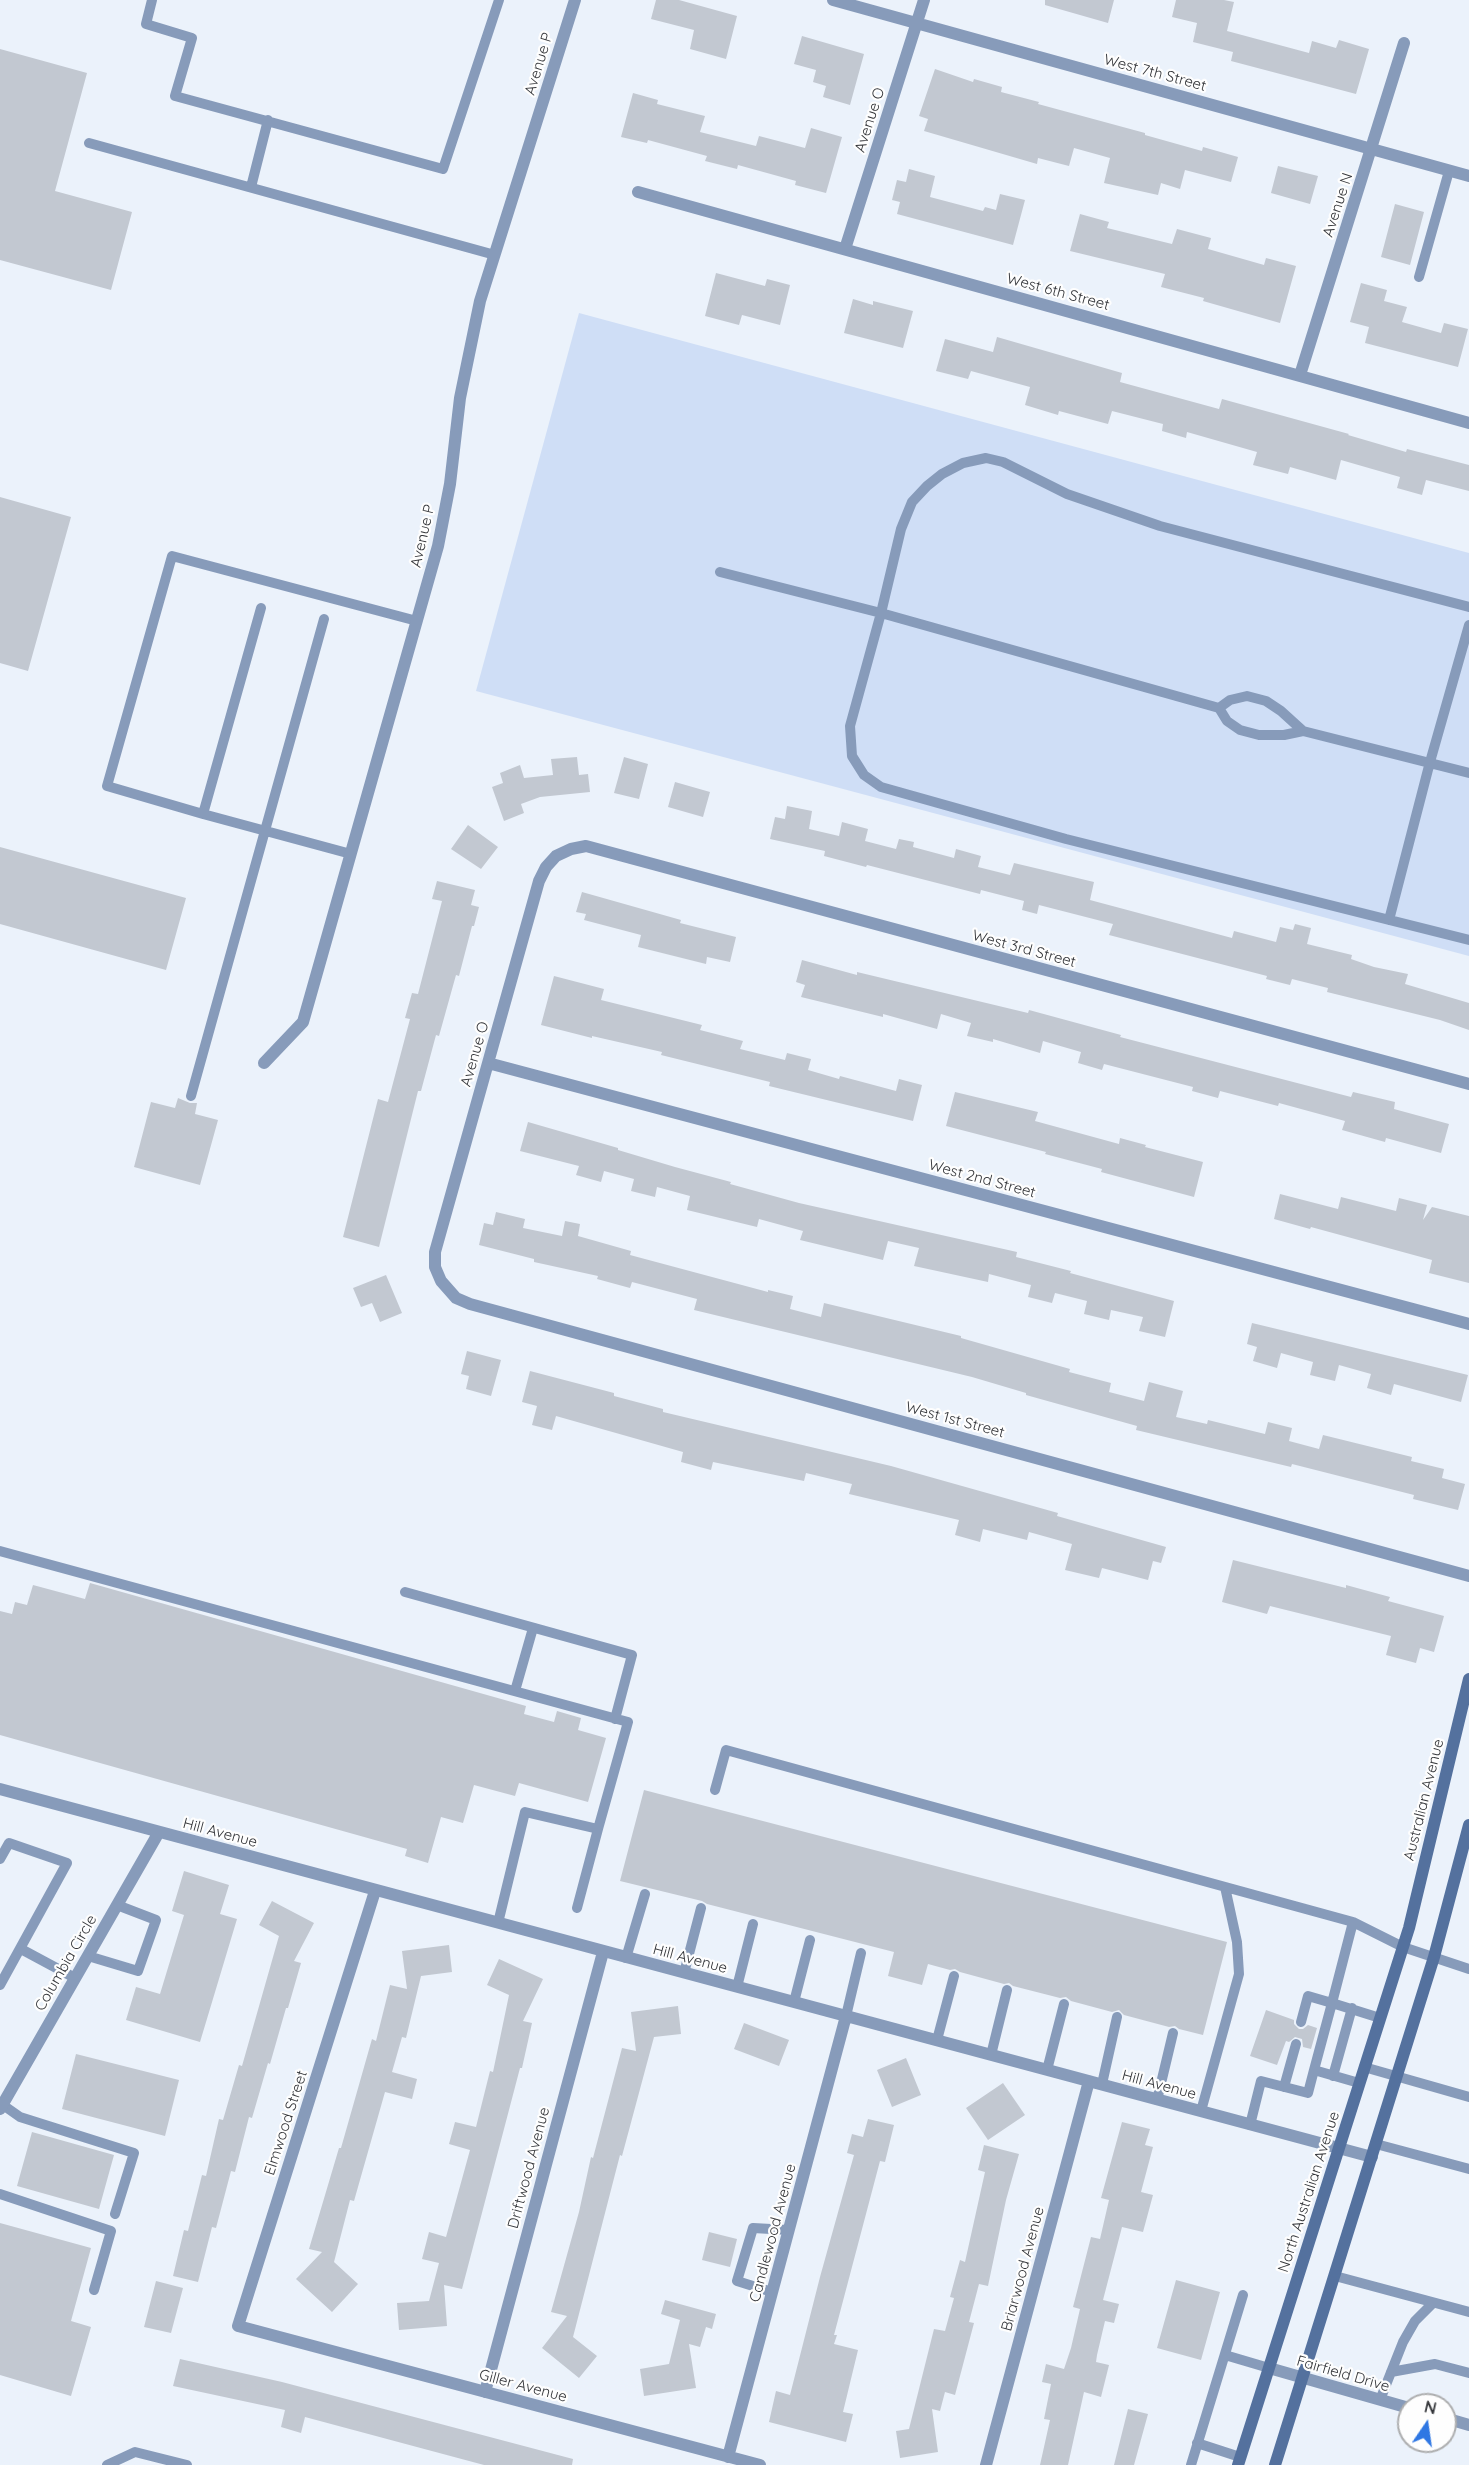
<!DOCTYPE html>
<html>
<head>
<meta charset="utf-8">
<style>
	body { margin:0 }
	#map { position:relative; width:1469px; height:2465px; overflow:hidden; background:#ebf2fb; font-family:Quicksand,sans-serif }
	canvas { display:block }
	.north { position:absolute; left:1397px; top:2393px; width:60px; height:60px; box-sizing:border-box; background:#fefefe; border:2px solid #adaeaf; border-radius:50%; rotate:13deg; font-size:16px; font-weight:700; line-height:24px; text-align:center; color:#333539 }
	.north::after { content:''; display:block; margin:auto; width:21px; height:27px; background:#2f77e3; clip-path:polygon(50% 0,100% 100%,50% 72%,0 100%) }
</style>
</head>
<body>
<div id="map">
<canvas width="1469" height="2465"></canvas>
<div class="north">N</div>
</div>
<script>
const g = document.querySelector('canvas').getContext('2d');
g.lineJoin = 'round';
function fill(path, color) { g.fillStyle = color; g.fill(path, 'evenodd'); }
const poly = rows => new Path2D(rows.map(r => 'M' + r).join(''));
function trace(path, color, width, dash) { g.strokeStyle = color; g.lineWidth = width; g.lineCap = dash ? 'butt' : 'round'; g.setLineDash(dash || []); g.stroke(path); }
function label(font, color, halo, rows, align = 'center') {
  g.font = font + ' Quicksand,sans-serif'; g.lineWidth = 4.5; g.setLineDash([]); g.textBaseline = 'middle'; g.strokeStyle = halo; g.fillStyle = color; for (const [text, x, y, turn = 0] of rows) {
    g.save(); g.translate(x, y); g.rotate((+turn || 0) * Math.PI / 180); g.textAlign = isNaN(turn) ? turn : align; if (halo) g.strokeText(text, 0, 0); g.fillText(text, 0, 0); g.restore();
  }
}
fill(poly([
	[579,313,1469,553,1469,956,476,691]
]), '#cfdef6');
fill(poly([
	[656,0,679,0,737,16,726,59,690,49,694,30,651,19],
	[1045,0,1114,0,1108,23,1045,5],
	[1176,0,1224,0,1234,2,1227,31,1309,53,1312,41,1336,48,1339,40,1369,49,1356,94,1231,61,1233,52,1193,42,1197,23,1172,17],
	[802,36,864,54,850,105,823,97,826,86,813,82,816,70,794,64],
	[0,49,87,73,55,191,132,212,111,290,0,260],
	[935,69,973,82,974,79,1002,87,1001,92,1039,102,1038,104,1145,133,1145,135,1202,151,1203,147,1238,157,1231,182,1185,170,1180,189,1161,183,1158,195,1104,183,1110,158,1074,148,1069,166,1038,158,1037,164,924,131,928,119,919,116],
	[633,93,658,100,657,104,705,116,700,132,756,146,759,136,805,148,811,128,842,137,826,193,795,185,796,181,738,165,737,169,705,161,707,156,648,140,647,143,621,137],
	[1278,166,1318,176,1310,204,1271,193],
	[909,169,935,176,930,197,983,211,985,207,996,210,1000,194,1025,200,1013,245,897,214,900,202,892,200,897,180,906,182],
	[1395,204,1424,212,1410,265,1381,257],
	[1080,214,1109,222,1107,228,1172,244,1177,229,1211,238,1208,249,1264,265,1266,258,1296,266,1280,323,1203,301,1204,298,1161,287,1165,274,1070,251],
	[716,273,765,286,767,279,790,285,780,325,742,315,739,325,705,316],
	[1361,283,1387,290,1384,301,1407,307,1402,322,1441,333,1444,323,1468,329,1458,367,1365,343,1369,327,1350,322],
	[853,299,873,305,873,301,913,311,903,348,844,333],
	[997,337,1122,373,1120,382,1219,409,1222,399,1349,434,1348,435,1406,452,1407,449,1469,465,1469,491,1426,480,1422,495,1397,488,1400,477,1341,460,1336,480,1290,467,1288,474,1253,465,1257,452,1187,432,1186,438,1162,431,1163,424,1112,411,1108,424,1059,411,1058,415,1025,405,1030,387,971,371,968,379,936,371,945,339,993,352],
	[0,497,71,517,28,671,0,663],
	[577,757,579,775,588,774,590,792,540,797,521,804,524,813,504,821,492,787,503,783,500,773,520,765,524,778,553,775,551,759],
	[624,757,648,764,639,799,614,793],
	[675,782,710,792,703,817,668,807],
	[787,806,812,811,809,829,839,836,842,822,868,829,865,841,896,849,899,839,914,842,913,847,954,858,956,849,981,856,978,867,1010,875,1014,863,1094,882,1090,900,1232,938,1234,931,1276,942,1280,927,1293,930,1295,924,1311,928,1307,944,1352,955,1351,959,1374,967,1408,974,1405,984,1469,1003,1469,1030,1440,1020,1327,992,1328,988,1292,979,1290,985,1266,979,1267,976,1109,935,1113,924,1039,905,1037,914,1022,910,1024,901,981,890,980,894,867,865,866,867,824,856,825,851,770,839,775,817,785,819],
	[468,825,498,847,481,869,451,849],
	[0,847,186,898,166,970,0,924],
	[437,881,475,890,471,905,479,907,474,926,472,926,459,976,456,975,439,1036,436,1035,421,1091,418,1091,379,1247,343,1237,378,1099,388,1102,410,1019,405,1018,412,993,418,994,442,901,432,899],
	[582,892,681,920,680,923,736,937,730,962,707,957,706,964,638,947,641,935,584,920,586,914,576,912],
	[802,960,857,975,857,972,1028,1013,1029,1010,1121,1035,1120,1037,1351,1097,1353,1092,1395,1102,1394,1109,1449,1124,1441,1153,1386,1138,1385,1142,1342,1130,1345,1121,1279,1103,1278,1106,1220,1091,1218,1098,1192,1091,1193,1087,1104,1064,1102,1070,1078,1063,1081,1052,1043,1041,1040,1053,993,1039,993,1042,967,1036,971,1023,941,1014,937,1029,883,1014,883,1017,801,997,805,985,796,982],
	[554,976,604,989,601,1000,702,1025,700,1030,743,1041,740,1049,785,1060,787,1053,811,1059,808,1070,839,1079,840,1076,896,1091,899,1079,922,1085,913,1121,769,1086,770,1082,661,1055,662,1052,592,1036,592,1038,541,1025],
	[955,1092,1038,1112,1035,1121,1119,1144,1120,1138,1146,1145,1145,1147,1203,1162,1194,1197,1101,1172,1102,1169,1045,1154,1046,1152,946,1126],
	[178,1098,190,1103,197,1103,195,1114,218,1120,200,1185,134,1167,151,1102,175,1108],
	[528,1122,618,1148,618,1150,675,1167,731,1182,730,1184,799,1203,1017,1252,1016,1257,1071,1271,1070,1273,1174,1301,1165,1337,1139,1331,1143,1317,1111,1310,1109,1320,1084,1314,1087,1301,1055,1293,1052,1303,1028,1297,1031,1285,989,1274,988,1282,914,1266,919,1248,888,1241,883,1260,800,1240,803,1231,759,1219,757,1227,687,1210,690,1196,657,1187,655,1197,631,1191,634,1179,604,1171,601,1182,576,1175,579,1166,520,1151],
	[1280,1194,1338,1209,1341,1197,1396,1211,1399,1198,1427,1205,1423,1220,1432,1207,1469,1216,1469,1283,1429,1273,1432,1260,1311,1227,1310,1229,1274,1219],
	[496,1212,525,1219,523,1228,562,1236,565,1221,580,1224,578,1236,631,1251,630,1255,768,1292,768,1290,793,1296,790,1309,821,1317,824,1303,961,1336,961,1338,1070,1369,1069,1372,1111,1383,1109,1392,1144,1401,1149,1382,1183,1391,1176,1417,1207,1424,1208,1420,1265,1434,1268,1422,1292,1428,1289,1441,1319,1449,1323,1435,1412,1457,1411,1461,1444,1469,1442,1478,1465,1484,1458,1510,1413,1499,1414,1495,1292,1464,1291,1467,1136,1430,1137,1426,1026,1395,1026,1393,972,1377,694,1310,697,1299,632,1282,630,1288,597,1279,598,1276,534,1262,534,1259,479,1245,484,1223,493,1225],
	[386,1275,402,1313,380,1322,372,1303,361,1307,353,1288],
	[1252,1323,1468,1375,1461,1402,1394,1384,1391,1395,1367,1388,1371,1374,1339,1365,1335,1381,1310,1375,1313,1362,1281,1353,1277,1368,1253,1361,1257,1347,1247,1344],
	[467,1351,501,1360,491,1396,466,1389,469,1376,461,1374],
	[530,1371,614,1393,614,1396,663,1409,663,1412,891,1466,1058,1513,1057,1516,1166,1547,1161,1563,1153,1561,1148,1580,1102,1568,1099,1578,1065,1570,1072,1544,1029,1532,1027,1540,983,1529,980,1542,955,1535,959,1520,849,1494,852,1484,806,1473,804,1481,713,1462,711,1470,681,1462,683,1452,556,1416,552,1430,532,1425,537,1406,522,1402],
	[1233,1560,1346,1588,1346,1585,1390,1597,1388,1601,1444,1616,1434,1652,1420,1648,1416,1663,1386,1655,1391,1636,1270,1606,1267,1614,1222,1602],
	[90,1583,526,1706,524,1714,554,1722,557,1711,581,1718,578,1730,606,1738,588,1802,519,1783,515,1796,474,1785,463,1823,441,1817,428,1863,405,1856,407,1849,0,1735,0,1611,12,1614,15,1602,27,1605,33,1585,85,1599],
	[644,1790,1227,1942,1203,2035,1179,2029,1175,2026,1169,2027,1124,2015,1119,2010,1112,2012,1071,2001,1066,1997,1060,1998,1013,1986,1009,1983,1004,1984,960,1972,955,1969,950,1970,928,1964,922,1985,888,1976,894,1952,707,1904,702,1901,620,1881],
	[184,1871,229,1885,220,1914,237,1919,200,2042,126,2020,136,1987,160,1994,184,1915,172,1911],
	[272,1901,314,1923,294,1961,301,1963,288,2008,286,2008,270,2064,268,2063,252,2118,249,2117,235,2172,231,2171,216,2228,212,2227,198,2282,173,2276,184,2230,188,2231,202,2175,206,2176,219,2119,223,2120,239,2065,242,2066,279,1936,259,1925],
	[449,1945,452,1972,421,1976,406,2038,402,2037,392,2072,417,2079,412,2099,385,2092,354,2201,350,2200,334,2262,358,2284,332,2312,296,2279,322,2252,309,2249,339,2148,341,2148,372,2039,376,2041,390,1985,407,1989,402,1951],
	[499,1959,543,1979,523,2021,532,2023,522,2068,520,2068,462,2289,444,2285,447,2326,399,2330,397,2303,429,2301,439,2263,422,2259,429,2232,446,2237,470,2150,449,2144,455,2122,476,2127,490,2071,493,2072,509,1995,487,1985],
	[678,2006,681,2034,654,2037,622,2156,620,2155,573,2337,597,2356,579,2378,542,2348,567,2316,551,2312,579,2212,591,2157,593,2158,622,2048,636,2051,631,2012],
	[1266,2010,1294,2020,1294,2024,1299,2029,1303,2029,1308,2025,1317,2028,1311,2049,1303,2047,1302,2039,1295,2037,1289,2042,1286,2041,1277,2065,1250,2056],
	[744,2023,789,2040,779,2066,734,2049],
	[76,2054,179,2080,165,2136,62,2109],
	[906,2058,921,2095,892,2107,877,2070],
	[1003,2083,1025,2115,988,2140,966,2108],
	[868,2119,894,2125,885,2162,880,2161,834,2335,837,2335,834,2344,858,2350,843,2412,853,2414,846,2442,769,2422,776,2391,790,2395,820,2277,854,2155,847,2153,852,2134,863,2137],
	[1122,2122,1150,2129,1145,2145,1153,2147,1141,2192,1153,2195,1143,2232,1122,2227,1103,2300,1119,2304,1114,2323,1105,2321,1097,2355,1096,2362,1109,2365,1101,2397,1084,2392,1068,2465,1040,2465,1050,2420,1044,2419,1051,2384,1042,2382,1046,2364,1064,2369,1071,2348,1080,2309,1073,2307,1091,2237,1100,2239,1109,2200,1101,2198],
	[32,2132,114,2155,99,2209,17,2186],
	[984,2145,1019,2154,1006,2200,988,2286,979,2284,969,2322,974,2323,955,2395,945,2392,940,2411,932,2409,938,2452,900,2458,896,2431,909,2429,934,2329,945,2331,954,2298,950,2297,960,2260,965,2262,985,2172,978,2170],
	[0,2223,91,2248,71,2321,91,2327,71,2396,0,2375],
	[709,2232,737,2239,730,2267,702,2260],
	[1176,2280,1220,2292,1201,2360,1157,2348],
	[156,2281,183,2288,171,2333,144,2327],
	[665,2300,716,2314,712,2329,706,2327,700,2347,689,2344,696,2388,644,2396,640,2369,669,2364,680,2320,661,2314],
	[180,2359,282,2382,573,2459,572,2465,484,2465,305,2417,301,2433,281,2427,285,2410,173,2386],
	[1128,2409,1148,2414,1134,2465,1114,2465]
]), '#c2c8d1');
trace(poly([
	[152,0,146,24,192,38,175,96,443,169,499,0],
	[89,143,495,255],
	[251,187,268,120],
	[1419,277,1449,171],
	[720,572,881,613,901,529,912,502,927,486,942,474,963,463,986,458,1003,462,1067,494,1160,526,1469,607],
	[261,608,203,814,351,854],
	[1219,708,1227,721,1240,730,1259,735,1284,735,1303,731],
	[1469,773,1303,731,1281,711,1266,701,1247,696,1230,700,1219,708,881,613,850,726,852,756,864,775,881,787,1066,839,1469,940],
	[203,814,107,786,172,556,417,621],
	[1389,920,1430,762,1469,625],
	[191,1096,324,619],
	[0,1551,628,1722,598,1829],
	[405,1592,632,1655,615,1719],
	[515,1691,533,1628],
	[715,1790,726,1750,1353,1922,1403,1947,1469,1969],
	[0,1859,9,1843,67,1863,0,1985],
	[1353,1922,1332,2003,1380,2018],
	[498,1923,525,1812,598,1829,577,1908],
	[21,1949,75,1978],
	[88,1956,138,1971,156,1920,117,1905],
	[626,1958,645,1894],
	[684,1973,701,1908],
	[737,1987,753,1924],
	[794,2002,810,1940],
	[846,2016,861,1953],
	[1301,2022,1308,1996,1332,2003,1314,2070],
	[937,2040,954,1976],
	[991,2055,1007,1990],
	[1364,2067,1469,2097],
	[1047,2070,1064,2004],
	[1333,2076,1352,2008],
	[1102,2084,1117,2017],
	[1284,2087,1296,2044],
	[1157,2100,1173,2033],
	[3,2105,20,2117,134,2153,115,2214],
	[1201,2111,1239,1974,1237,1942,1225,1887],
	[1250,2125,1261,2081,1308,2093,1314,2070,1359,2083],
	[1376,2144,1469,2169],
	[0,2194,111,2231,94,2290],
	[1335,2276,1469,2312],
	[772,2292,737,2281,753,2228,789,2230],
	[1225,2355,1269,2368],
	[1391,2372,1435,2364,1469,2373],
	[1380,2400,1403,2342,1415,2321,1433,2303],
	[1197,2443,1240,2457],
	[107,2465,135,2452,187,2465],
	[1191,2465,1243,2295]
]), '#879bba', 10);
trace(poly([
	[833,0,1469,176],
	[638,192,1469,423],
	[845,249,924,0],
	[1300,375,1404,43],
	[264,1063,303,1022,438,546,450,484,460,398,480,301,575,0],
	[488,1063,1469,1324],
	[1469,1084,586,846,571,849,556,856,546,867,539,881,435,1252,435,1267,441,1281,456,1298,470,1304,1469,1576],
	[0,1789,1372,2157],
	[375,1891,238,2326,760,2465],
	[0,2109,159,1832],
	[1269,2368,1409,2408],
	[485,2392,603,1952],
	[1445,2418,1469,2425],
	[728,2457,846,2016],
	[986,2465,1089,2081]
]), '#879bba', 12);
trace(poly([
	[1238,2465,1409,1928,1469,1679],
	[1275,2465,1434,1957,1469,1825]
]), '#54719e', 12);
label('15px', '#333539', '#fefefe', [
	["Avenue P",539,64,-73],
	["West 7th Street",1155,73,15],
	["Avenue O",870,120,-72],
	["Avenue N",1338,205,-72],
	["West 6th Street",1058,292,15],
	["Avenue P",423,536,-77],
	["West 3rd Street",1024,949,15],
	["Avenue O",475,1054,-74],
	["West 2nd Street",982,1179,15],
	["West 1st Street",955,1420,15],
	["Australian Avenue",1424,1800,-76],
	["Hill Avenue",220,1833,15],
	["Hill Avenue",690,1959,15],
	["Columbia Circle",66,1963,-60],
	["Hill Avenue",1159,2085,15],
	["Elmwood Street",286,2123,-72],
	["Driftwood Avenue",529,2168,-75],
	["North Australian Avenue",1309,2192,-72],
	["Candlewood Avenue",773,2233,-75],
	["Briarwood Avenue",1023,2269,-75],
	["Fairfield Drive",1343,2374,16],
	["Giller Avenue",523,2386,15]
]);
</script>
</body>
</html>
